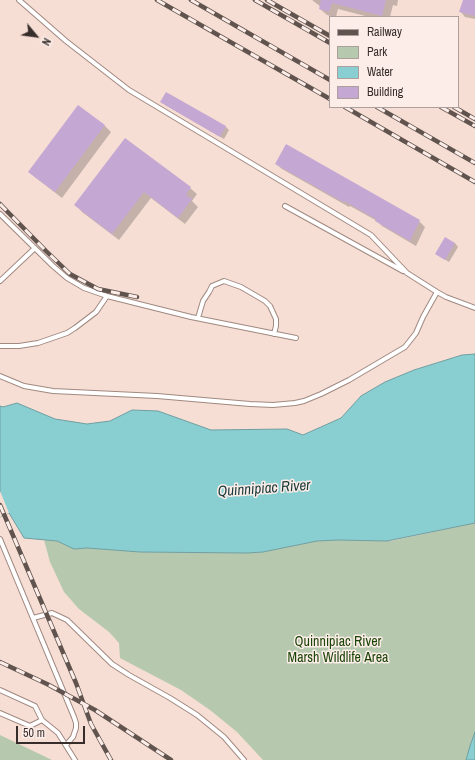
<!DOCTYPE html>
<html>
<head>
<meta charset="utf-8">
<style>
	body { margin:0 }
	#map { position:relative; width:475px; height:760px; overflow:hidden; background:#f6ded4; font-family:"Archivo Narrow",sans-serif }
	canvas { display:block }
	.legend { position:absolute; left:329px; top:16px; width:130px; height:92px; box-sizing:border-box; background:#fcede8; border:1px solid #ada09c; margin:0; padding:5px 7px; list-style:none; font-size:12px; color:#372d2a }
	.legend li { display:flex; align-items:center; gap:8px; height:20px }
	.legend b { width:20px; border:1px solid #ada09c }
	.north { position:absolute; left:16px; top:16px; width:40px; height:40px; -webkit-text-stroke:3px #fcede8; paint-order:stroke; rotate:119deg; font-size:11px; font-weight:700; line-height:16px; text-align:center; color:#372d2a }
	.north::after { content:''; display:block; margin:auto; width:14px; height:18px; background:#372d2a; clip-path:polygon(50% 0,100% 100%,50% 72%,0 100%) }
	.scale { position:absolute; left:16px; top:726px; width:69px; height:18px; box-sizing:border-box; border:2px solid #372d2a; border-top:0; padding-left:5px; font-size:12px; line-height:14px; white-space:nowrap; color:#372d2a; -webkit-text-stroke:3px #fcede8; paint-order:stroke }
</style>
</head>
<body>
<div id="map">
<canvas width="475" height="760"></canvas>
<ul class="legend">
<li><b style="height:5px;background:#61544f"></b>Railway</li>
<li><b style="height:11px;background:#b6c9af"></b>Park</li>
<li><b style="height:11px;background:#89cfd2"></b>Water</li>
<li><b style="height:11px;background:#c5a7d4"></b>Building</li>
</ul>
<div class="north">N</div>
<div class="scale">50 m</div>
</div>
<script>
const g = document.querySelector('canvas').getContext('2d');
g.lineJoin = 'round';
function fill(path, color) { g.fillStyle = color; g.fill(path, 'evenodd'); }
const poly = rows => new Path2D(rows.map(r => 'M' + r).join(''));
function trace(path, color, width, dash) { g.strokeStyle = color; g.lineWidth = width; g.lineCap = dash ? 'butt' : 'round'; g.setLineDash(dash || []); g.stroke(path); }
function label(font, color, halo, rows, align = 'center') {
  g.font = font + ' "Archivo Narrow",sans-serif'; g.lineWidth = 3; g.setLineDash([]); g.textBaseline = 'middle'; g.strokeStyle = halo; g.fillStyle = color; for (const [text, x, y, turn = 0] of rows) {
    g.save(); g.translate(x, y); g.rotate((+turn || 0) * Math.PI / 180); g.textAlign = isNaN(turn) ? turn : align; if (halo) g.strokeText(text, 0, 0); g.fillText(text, 0, 0); g.restore();
  }
}
fill(poly([
	[475,523,475,732,466,760,263,760,237,732,210,710,181,690,120,658,119,643,109,632,79,609,64,592,50,562,44,540,57,541,74,549,87,548,140,552,247,553,263,552,317,541,338,540,391,541],
	[0,735,52,760,0,760]
]), '#b6c9af');
const water = poly([
	[475,354,475,523,387,541,338,540,317,541,263,552,247,553,140,552,87,548,74,549,57,541,24,538,9,513,0,517,0,406,3,407,17,403,55,419,87,424,110,421,132,410,158,411,211,430,287,429,303,435,341,418,361,396,385,382,414,370,462,355,475,354],
	[475,732,475,760,466,760,470,746,475,732]
]);
fill(water, '#89cfd2');
trace(water, '#709ea0', 1);
fill(poly([
	[0,491,9,513,0,517]
]), '#f6ded4');
fill(poly([
	[312,0,398,0,397,6,393,5,390,17,369,17,338,9,336,17,333,17,327,15,320,9,321,7],
	[464,0,475,0,475,19,465,17,461,12],
	[167,93,226,127,229,130,224,139,165,105,161,102],
	[78,106,105,126,111,132,62,198,36,178,29,172],
	[125,140,190,188,197,194,192,201,198,207,185,224,151,198,119,240,82,212,76,205],
	[276,164,419,221,425,227,416,246,382,226,377,221,350,206,349,207,282,169],
	[455,243,458,247,449,262,436,254]
]), '#0003');
fill(poly([
	[321,0,386,0,382,16,332,3,329,12,319,9],
	[463,0,475,0,475,16,459,12],
	[166,92,226,126,220,137,160,102],
	[78,105,105,125,55,192,28,172],
	[125,138,191,187,186,195,192,199,178,218,144,192,112,234,74,205],
	[286,144,420,220,410,241,375,221,376,219,344,201,343,202,275,164],
	[445,237,455,243,445,260,435,254]
]), '#c5a7d4');
const service = poly([
	[19,0,66,41,129,90,371,235,407,273,437,292],
	[285,206,403,271],
	[0,214,53,266,67,278,84,288,107,296,191,317,296,338],
	[0,281,35,248],
	[198,318,203,301,209,292,212,286,224,281,241,287,265,301,270,306,276,319,276,326,274,334],
	[0,346,19,346,38,343,67,333,75,328,96,312,107,296],
	[0,376,24,386,53,391,157,396,250,404,273,405,295,403,304,401,321,394,349,380,405,347,416,333,423,317,437,292,446,297,475,308],
	[0,539,74,717,76,723,76,728,73,737,66,745],
	[33,618,52,613,67,620,112,664,129,675,170,698,197,715,224,737,244,760],
	[0,690,35,706,42,720,58,733,75,760],
	[0,713,30,726,42,720]
]);
trace(service, '#a08981', 6);
trace(service, '#fff', 4);
const rail = poly([
	[157,0,330,99],
	[191,0,330,80],
	[255,0,330,43],
	[267,0,330,36],
	[345,107,475,182],
	[377,107,475,163],
	[441,107,475,126],
	[454,107,475,119],
	[0,204,46,251,70,274,98,289,137,297],
	[0,505,76,683,91,724,111,760],
	[0,662,47,684,95,710,171,760]
]);
trace(rail, '#61544f', 4.5);
trace(rail, '#fcede8', 3, [9]);
label('14px', '#1a4406', '#fcede8', [
	["Quinnipiac River",338,642],
	["Marsh Wildlife Area",338,658]
]);
label('italic 15px', '#183a3c', '#fcede8', [
	["Quinnipiac River",264,489,-4]
]);
</script>
</body>
</html>
